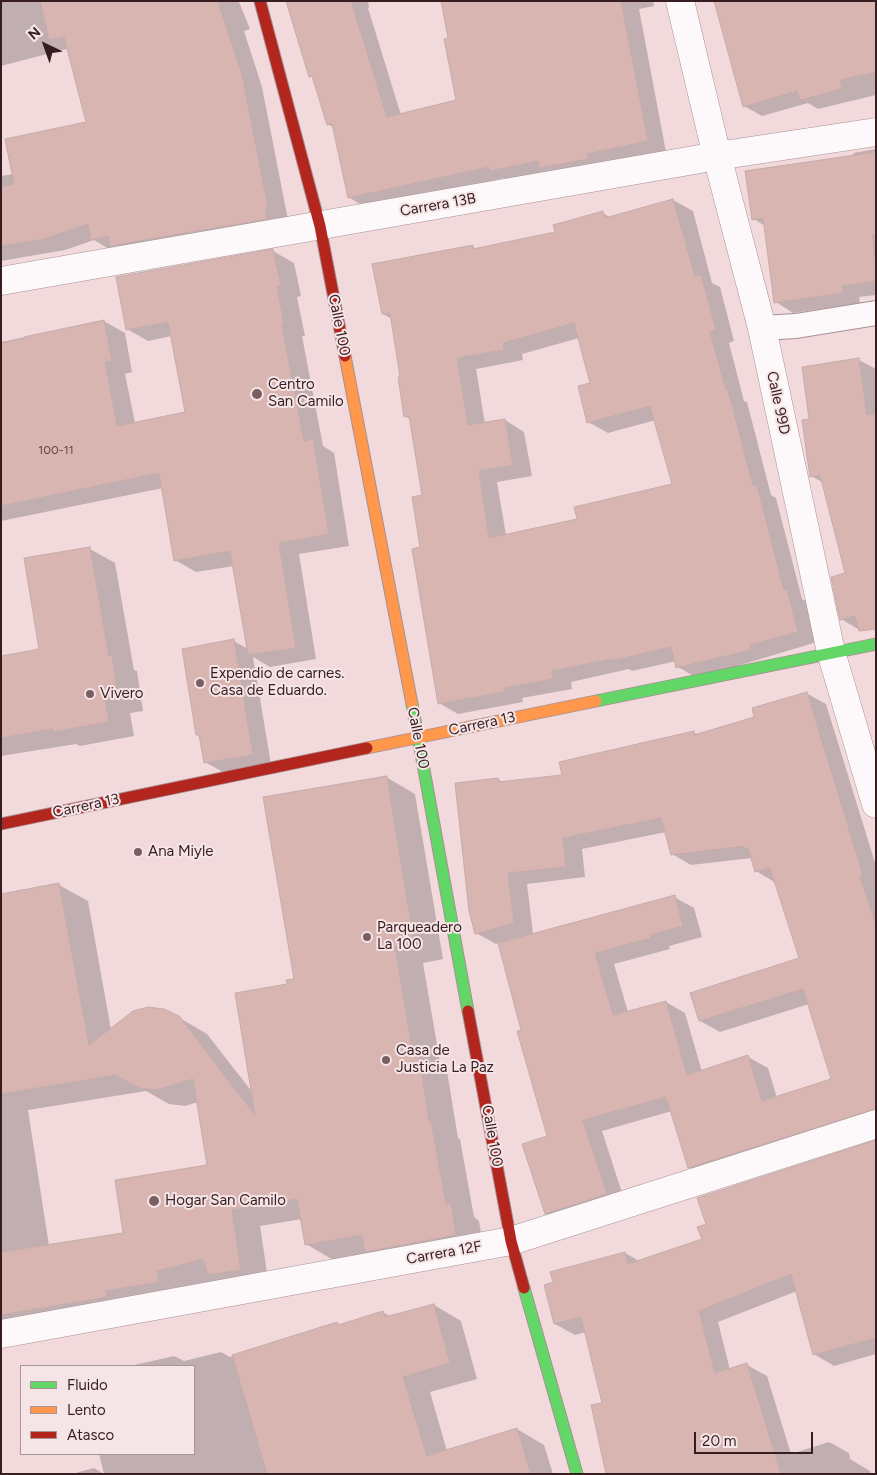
<!DOCTYPE html>
<html>
<head>
<meta charset="utf-8">
<style>
	body { margin:0 }
	#map { position:relative; width:877px; height:1475px; overflow:hidden; background:#f2dadc; font-family:Figtree,sans-serif }
	canvas { display:block }
	.frame { position:absolute; inset:0; border:2px solid #381d20; pointer-events:none }
	.legend { position:absolute; left:20px; top:1365px; width:175px; height:90px; box-sizing:border-box; background:#f5e5e7; border:1px solid #a99597; margin:0; padding:6px 9px; list-style:none; font-size:15px; color:#381d20 }
	.legend li { display:flex; align-items:center; gap:10px; height:25px }
	.legend b { width:25px; border:1px solid #a99597 }
	.north { position:absolute; left:20px; top:20px; width:50px; height:50px; -webkit-text-stroke:4px #f5e5e7; paint-order:stroke; rotate:318deg; font-size:14px; font-weight:700; line-height:20px; text-align:center; color:#381d20 }
	.north::after { content:''; display:block; margin:auto; width:18px; height:22px; background:#381d20; clip-path:polygon(50% 0,100% 100%,50% 72%,0 100%) }
	.scale { position:absolute; left:694px; top:1432px; width:119px; height:22px; box-sizing:border-box; border:2px solid #381d20; border-top:0; padding-left:6px; font-size:15px; line-height:18px; white-space:nowrap; color:#381d20; -webkit-text-stroke:4px #f5e5e7; paint-order:stroke }
</style>
</head>
<body>
<div id="map">
<canvas width="877" height="1475"></canvas>
<div class="frame"></div>
<ul class="legend">
<li><b style="height:6px;background:#63d668"></b>Fluido</li>
<li><b style="height:6px;background:#ff974d"></b>Lento</li>
<li><b style="height:6px;background:#b3261e"></b>Atasco</li>
</ul>
<div class="north">N</div>
<div class="scale">20 m</div>
</div>
<script>
const g = document.querySelector('canvas').getContext('2d');
g.lineJoin = 'round';
function fill(path, color) { g.fillStyle = color; g.fill(path, 'evenodd'); }
const poly = rows => new Path2D(rows.map(r => 'M' + r).join(''));
function trace(path, color, width, dash) { g.strokeStyle = color; g.lineWidth = width; g.lineCap = dash ? 'butt' : 'round'; g.setLineDash(dash || []); g.stroke(path); }
function label(font, color, halo, rows, align = 'center') {
  g.font = font + ' Figtree,sans-serif'; g.lineWidth = 4; g.setLineDash([]); g.textBaseline = 'middle'; g.strokeStyle = halo; g.fillStyle = color; for (const [text, x, y, turn = 0] of rows) {
    g.save(); g.translate(x, y); g.rotate((+turn || 0) * Math.PI / 180); g.textAlign = isNaN(turn) ? turn : align; if (halo) g.strokeText(text, 0, 0); g.fillText(text, 0, 0); g.restore();
  }
}
fill(poly([
	[1,1,239,2,250,29,244,31,262,87,288,220,112,251,94,240,65,250,1,261,1,176,13,174,88,123,69,51,66,49,1,66],
	[289,1,368,1,369,7,368,8,401,115,457,101,450,39,442,1,653,1,654,6,639,9,666,152,510,181,504,178,368,209,350,198,334,128,328,124,314,78,310,76],
	[876,1,876,95,818,109,808,103,762,116,744,106],
	[876,149,876,295,859,297,860,303,793,313,776,302,765,226,754,219,854,156,853,153],
	[673,200,693,211,712,283,720,287,734,341,729,343,744,401,747,402,771,495,776,498,802,599,806,601,817,642,697,678,678,667,676,661,632,671,629,669,571,682,572,689,522,698,523,702,458,714,439,703,422,548,424,497,411,420,405,416,401,378,392,319,383,314,473,247,477,249,557,233,603,213,611,218],
	[579,338,592,383,588,422,608,433,656,420,673,484,578,520,506,535,497,482,532,476,524,432,505,420,485,424,476,369,523,360,522,354],
	[273,251,294,263,301,296,297,297,305,336,302,336,323,446,334,453,349,546,299,554,316,659,270,667,253,657,271,764,223,772,205,762,201,736,198,734,234,641,248,649,234,566,196,572,175,560,163,488,1,521,1,342,104,321,125,333,132,372,125,374,135,423,186,413,172,336,148,341,127,329],
	[859,360,876,369,876,629,874,630,868,626,858,629,841,619,846,574,824,483,811,476,811,420],
	[90,549,115,563,134,670,137,671,143,711,130,713,134,736,80,746,76,744,1,756,1,658,41,650],
	[806,693,826,704,876,866,876,1125,709,1178,689,1167,672,1111,602,1131,626,1205,565,1224,546,1213,548,1137,499,943,496,944,476,933,498,779,504,783,563,776,693,732,698,735,756,717],
	[666,832,672,854,691,865,752,858,756,871,776,883,800,959,692,994,700,1021,720,1032,809,1004,832,1080,777,1098,768,1068,748,1057,702,1072,685,1013,666,1002,628,1012,614,964,670,949,669,946,702,937,694,908,674,897,533,934,527,884,585,877,582,849],
	[386,777,415,794,443,959,423,963,441,1068,447,1071,458,1138,460,1139,474,1217,479,1221,484,1251,335,1261,306,1244,302,1219,260,1226,269,1286,1,1331,1,895,59,885,88,901,111,1030,178,1017,207,1034,253,1093,288,985,295,980],
	[146,1091,169,1104,185,1106,198,1102,208,1166,124,1234,49,1246,28,1110],
	[876,1142,876,1354,834,1366,814,1354,797,1291,718,1322,730,1370,747,1365,767,1376,791,1454,829,1442,849,1453,850,1459,870,1471,871,1474,608,1474,603,1404,586,1332,575,1335,555,1324,625,1253,639,1261,704,1240],
	[434,1305,461,1321,477,1379,430,1392,447,1451,517,1429,544,1445,553,1474,104,1474,99,1454,194,1454,194,1366,130,1366,174,1356,184,1361,221,1352,230,1357,337,1323,341,1325,383,1312,391,1317],
	[94,1468,104,1474,72,1474]
]), '#0003');
const building = poly([
	[40,1,218,1,242,74,268,208,265,209,267,219,110,246,108,236,91,240,88,224,44,239,1,246,1,187,14,184,5,139,86,122,64,37,49,40,40,1],
	[286,1,351,1,387,117,456,100,444,39,448,38,441,1,621,1,648,141,587,154,588,159,539,168,538,161,490,171,489,167,348,198,332,124,327,125,312,76,309,77,286,1],
	[714,1,876,1,876,72,840,80,842,89,800,100,797,91,743,107,714,1],
	[876,152,876,234,872,235,876,264,876,281,842,286,843,293,774,303,763,218,752,220,745,171,876,152],
	[673,199,695,276,701,275,716,330,710,332,726,390,728,390,753,486,757,485,784,590,787,589,798,632,749,645,751,650,676,668,671,647,611,661,611,659,552,671,553,679,504,688,504,692,438,704,412,549,420,547,412,497,422,495,409,416,404,417,398,377,400,377,390,313,382,314,372,264,473,245,473,249,555,232,553,225,603,211,605,218,673,199],
	[574,323,590,383,578,386,587,423,650,406,672,484,574,507,577,519,489,538,479,471,513,465,505,419,468,425,457,358,504,350,503,343,574,323],
	[273,249,281,285,277,286,284,324,282,325,304,441,313,439,329,534,279,543,296,648,248,655,230,551,174,561,159,473,1,506,1,343,25,338,24,337,104,320,112,361,105,362,117,426,185,412,168,322,126,330,116,277,273,249],
	[859,358,867,415,876,414,876,629,859,631,855,616,840,620,831,577,845,573,820,475,810,477,802,420,809,419,802,367,859,358],
	[90,547,109,656,112,655,118,697,105,699,109,722,53,732,53,729,1,738,1,656,39,649,24,558,90,547],
	[234,639,253,755,204,763,199,735,196,735,182,649,234,639],
	[807,692,863,875,860,876,876,926,876,1109,688,1168,666,1097,583,1120,607,1194,545,1214,522,1144,547,1136,517,1031,521,1030,498,943,675,895,683,926,650,935,651,938,595,953,613,1015,666,1001,687,1075,748,1055,762,1101,831,1079,803,989,699,1021,690,993,799,958,770,868,755,872,748,848,744,849,744,846,671,855,661,818,563,838,566,867,508,873,514,923,475,934,469,911,455,783,498,778,498,782,562,775,559,762,694,731,694,735,754,717,752,708,807,692],
	[387,776,414,943,395,947,413,1055,419,1054,429,1121,431,1121,446,1204,451,1203,456,1235,365,1252,362,1235,305,1245,297,1199,232,1210,241,1270,208,1275,203,1259,157,1271,159,1282,106,1291,107,1297,1,1315,1,1252,123,1233,115,1180,207,1165,193,1079,156,1090,139,1088,116,1075,1,1094,1,894,59,883,89,1045,133,1011,148,1007,164,1009,179,1016,255,1115,235,993,287,984,286,980,294,979,263,797,387,776],
	[876,1140,876,1338,813,1355,791,1274,699,1311,715,1373,747,1363,781,1474,606,1474,591,1405,602,1403,581,1317,554,1324,544,1285,553,1282,550,1272,625,1252,628,1264,702,1239,697,1227,706,1224,697,1198,876,1140],
	[434,1304,450,1363,403,1377,427,1456,517,1428,531,1474,267,1474,232,1355,337,1322,338,1325,383,1311,385,1317,434,1304]
]);
fill(building, '#d9b5b1');
trace(building, '#c3acaa', 1);
const lane = poly([
	[762,328,796,326,876,313]
]);
const street = poly([
	[680,1,717,156,762,328,831,652,876,804],
	[1,281,717,156,876,132],
	[1,1334,511,1241,876,1124]
]);
const fast = poly([
	[596,701,876,644],
	[412,704,468,1011],
	[524,1288,577,1474]
]);
const slow = poly([
	[345,356,412,704],
	[367,748,596,701]
]);
const jam = poly([
	[260,1,320,226,345,356],
	[1,824,367,748],
	[468,1011,511,1241,524,1288]
]);
trace(lane, '#a79093', 26);
trace(street, '#a79093', 29);
trace(fast, '#a79093', 13);
trace(slow, '#a79093', 13);
trace(jam, '#a79093', 13);
trace(lane, '#fdf9fa', 24);
trace(street, '#fdf9fa', 28);
trace(fast, '#63d668', 11);
trace(slow, '#ff974d', 11);
trace(jam, '#b3261e', 11);
for (const [x, y, r, color] of [
	[257,394,6,"#795f62"],
	[200,683,5,"#795f62"],
	[90,694,5,"#795f62"],
	[138,852,5,"#795f62"],
	[367,937,5,"#795f62"],
	[386,1060,5,"#795f62"],
	[154,1201,6,"#795f62"]
]) { const dot = new Path2D(); dot.arc(x, y, r, 0, 2 * Math.PI); g.fillStyle = color; g.fill(dot); trace(dot, '#f5e5e7', 2); }
label('12px', '#604344', null, [
	["100-11",56,450]
]);
label('15px', '#381d20', '#f5e5e7', [
	["Carrera 13B",438,205,-10],
	["Calle 100",339,325,79],
	["Calle 99D",778,403,78],
	["Carrera 13",482,724,-12],
	["Calle 100",418,738,79],
	["Carrera 13",86,806,-12],
	["Calle 100",492,1136,80],
	["Carrera 12F",444,1253,-10]
]);
label('15px', '#381d20', '#f5e5e7', [
	["Centro",268,385],
	["San Camilo",268,402],
	["Expendio de carnes.",210,674],
	["Casa de Eduardo.",210,691],
	["Vivero",100,694],
	["Ana Miyle",148,852],
	["Parqueadero",377,928],
	["La 100",377,945],
	["Casa de",396,1051],
	["Justicia La Paz",396,1068],
	["Hogar San Camilo",165,1201]
], 'left');
</script>
</body>
</html>
